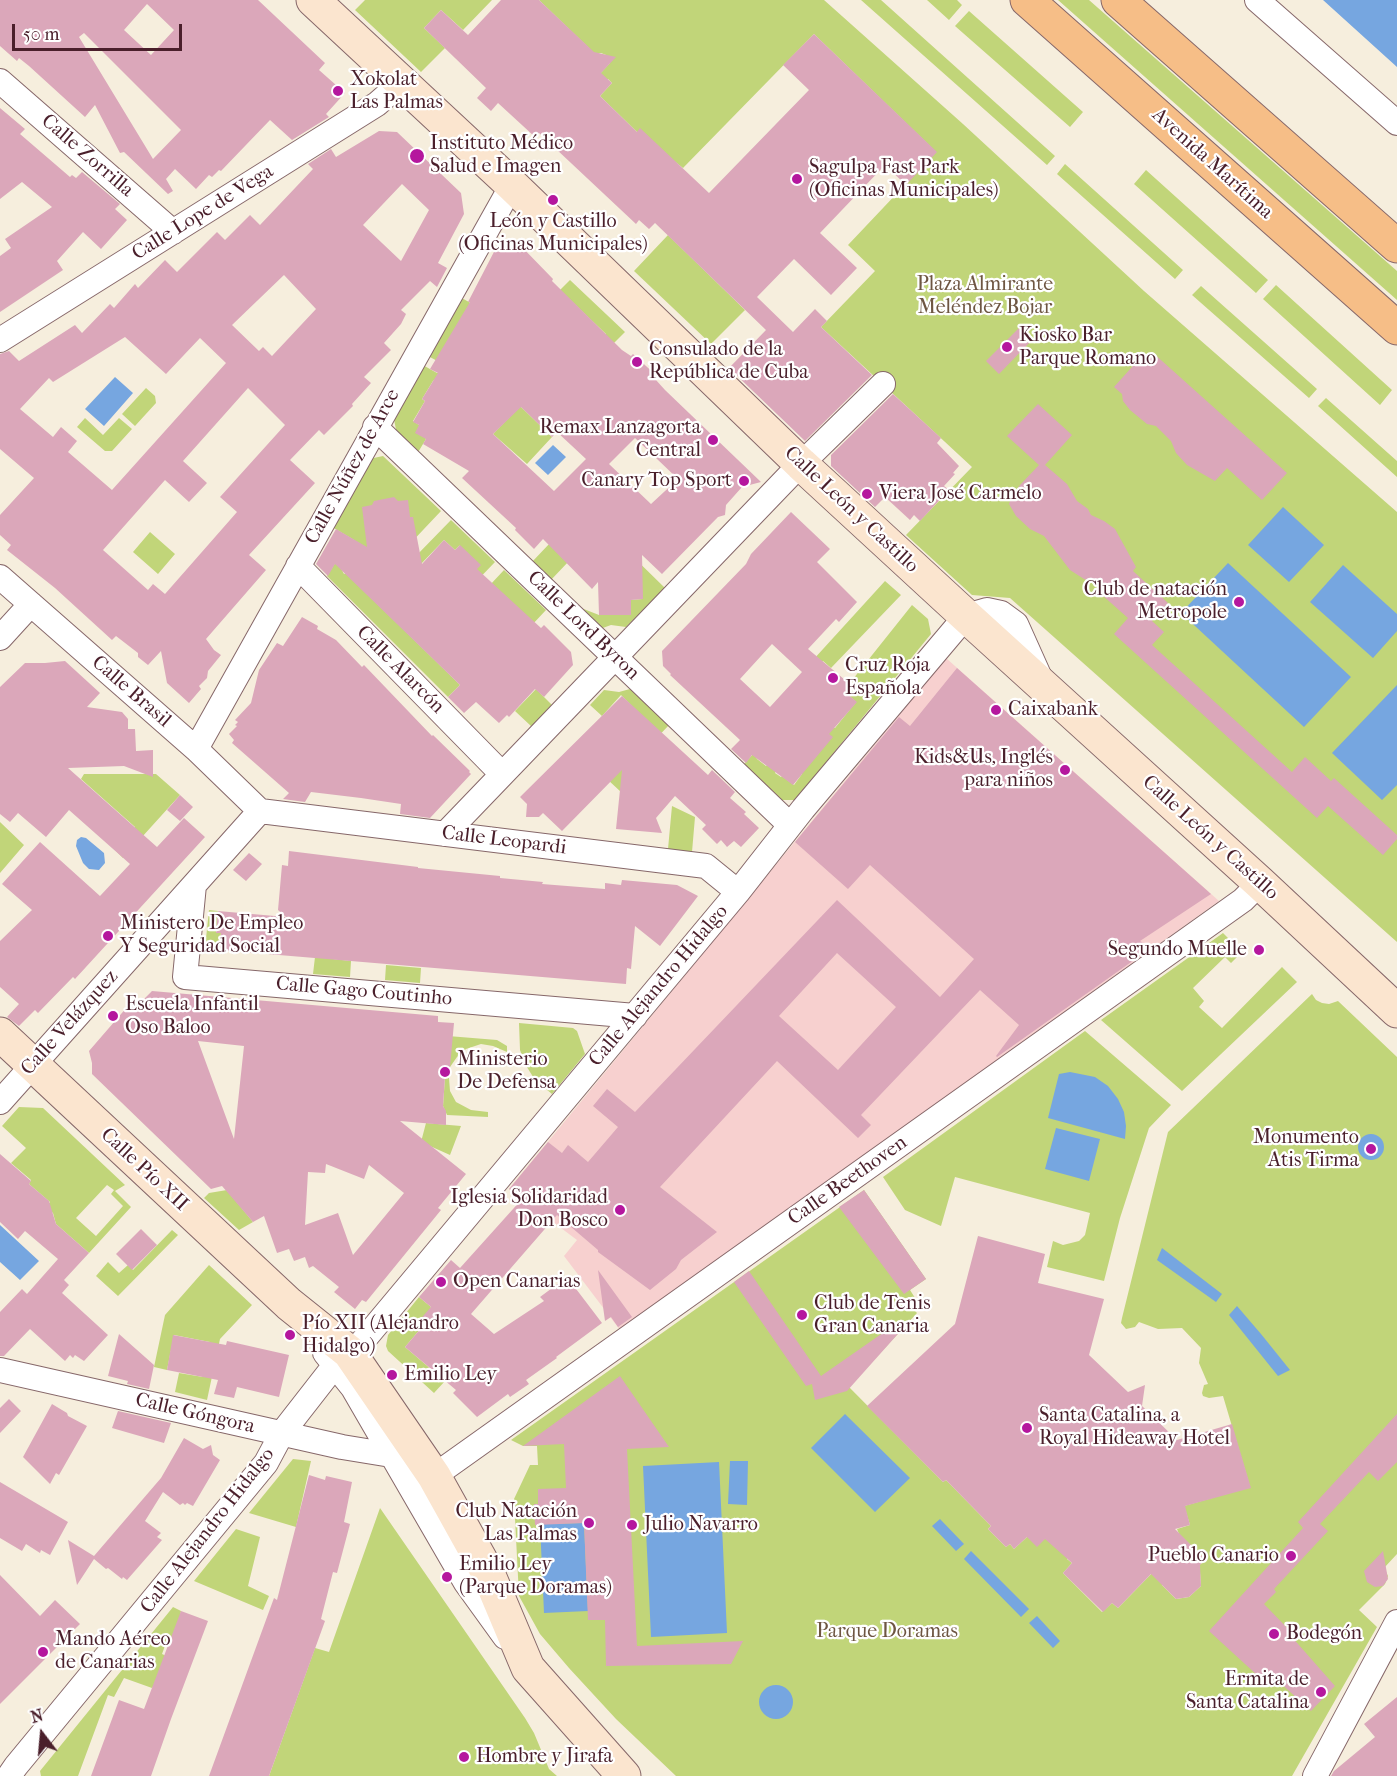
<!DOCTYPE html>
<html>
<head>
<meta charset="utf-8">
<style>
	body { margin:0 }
	#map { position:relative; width:1397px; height:1776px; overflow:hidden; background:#f6eedd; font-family:"IM FELL French Canon",serif }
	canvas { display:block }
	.north { position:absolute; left:12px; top:1704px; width:60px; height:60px; -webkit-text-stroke:4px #fff; paint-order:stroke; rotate:344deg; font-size:16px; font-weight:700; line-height:24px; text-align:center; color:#4a1f2b }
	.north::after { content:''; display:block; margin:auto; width:21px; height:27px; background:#4a1f2b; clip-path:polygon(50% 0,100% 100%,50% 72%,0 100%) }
	.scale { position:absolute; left:12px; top:24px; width:170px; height:27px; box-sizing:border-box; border:3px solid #4a1f2b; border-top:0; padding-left:8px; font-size:18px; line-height:21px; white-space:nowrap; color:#4a1f2b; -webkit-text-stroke:4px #fff; paint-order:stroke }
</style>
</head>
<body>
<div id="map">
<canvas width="1397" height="1776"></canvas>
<div class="north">N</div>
<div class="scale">50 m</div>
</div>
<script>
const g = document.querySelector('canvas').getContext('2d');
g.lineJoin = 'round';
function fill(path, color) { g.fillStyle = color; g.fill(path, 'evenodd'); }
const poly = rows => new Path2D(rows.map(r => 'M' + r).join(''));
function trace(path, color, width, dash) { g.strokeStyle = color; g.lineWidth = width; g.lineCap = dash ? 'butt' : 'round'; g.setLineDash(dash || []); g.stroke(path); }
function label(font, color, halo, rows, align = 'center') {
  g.font = font + ' "IM FELL French Canon",serif'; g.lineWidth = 4.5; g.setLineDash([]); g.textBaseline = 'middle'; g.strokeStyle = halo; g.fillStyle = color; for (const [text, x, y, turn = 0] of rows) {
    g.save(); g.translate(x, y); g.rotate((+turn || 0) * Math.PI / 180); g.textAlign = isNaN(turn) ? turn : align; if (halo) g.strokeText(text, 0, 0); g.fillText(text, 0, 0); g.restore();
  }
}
fill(poly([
	[946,658,1219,901,620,1330,564,1256,577,1240,509,1189]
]), '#f7d0cf');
fill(poly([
	[365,0,492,0,463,30,441,10,424,28,445,48,421,72,355,10],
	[539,0,824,0,963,124,1144,291,1397,512,1397,942,1010,598,972,595,906,535,972,467,821,327,875,271,848,245,936,152,814,34,683,168,637,132,600,96,612,83,608,79,601,86,594,80,610,63,606,55,601,53,595,54],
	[861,0,881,0,1055,156,1047,165],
	[927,0,957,0,962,5,949,20],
	[1058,0,1089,0,1397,271,1397,300],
	[969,11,1083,112,1070,127,955,26],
	[1065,164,1183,270,1175,279,1057,174],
	[1146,170,1268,280,1256,293,1134,184],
	[668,235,745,310,711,344,634,271],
	[570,280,625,332,552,405,445,365,426,355,458,296,520,330,563,380,606,334,568,298,531,319],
	[1276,285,1392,390,1380,405,1263,299],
	[1201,286,1317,389,1309,398,1192,295],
	[421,364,437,373,444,372,433,381,422,399,425,401,413,421,419,425,426,439,417,454,397,435,393,414],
	[146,388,155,396,156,403,135,426,122,414],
	[1326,398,1397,461,1397,477,1318,406],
	[520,406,552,437,527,464,493,434],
	[85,418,103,435,119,418,132,429,112,451,105,451,77,427],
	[383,456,441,511,406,548,431,601,460,545,455,550,444,540,421,564,414,558,451,520,495,562,445,614,341,568,344,574,346,573,460,685,448,697,327,576,340,555,354,540,332,527,369,459],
	[150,532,175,554,158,574,133,552],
	[617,541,665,588,626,627,611,625,600,629,576,606,599,615,610,615,610,608,620,608,621,615,631,615,631,600,642,599,642,587],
	[550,543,569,561,550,581,531,563],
	[504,570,546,610,502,657,447,631],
	[885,581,901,595,831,668,823,661,818,665,813,660],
	[912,605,928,619,931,634,795,800,782,800,744,764,754,753,757,759,766,766,768,764,776,771,775,773,781,777,782,776,794,785,802,774,800,772,820,727,835,728,856,702,845,692,849,684],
	[536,689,553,706,532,727,515,711],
	[630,689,669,725,652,743,621,792,581,755,638,712,621,695,602,716,590,705,604,690,619,692],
	[84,774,156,774,180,795,123,858,115,850,135,827,81,779],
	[672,806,695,817,692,852,668,849],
	[0,822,24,845,0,873],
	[209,910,218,911,216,932,221,933,219,950,205,948],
	[1223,933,1242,952,1231,963,1225,957,1193,988,1204,1001,1199,1007,1222,1028,1282,967,1297,982,1182,1091,1101,1020],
	[315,957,351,961,350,977,313,974],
	[386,965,421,968,420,983,385,980],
	[1312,994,1316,1000,1322,1003,1329,1004,1338,1001,1397,1057,1397,1554,1384,1568,1388,1576,1385,1584,1359,1610,1377,1627,1292,1776,676,1776,616,1719,569,1668,540,1634,519,1596,514,1499,530,1465,538,1465,537,1446,523,1446,511,1440,864,1190,926,1279,910,1290,917,1301,913,1309,917,1313,849,1387,943,1482,946,1480,991,1526,988,1529,1006,1547,1010,1544,1014,1549,1027,1537,1097,1486,1067,1559,1072,1563,1063,1573,1102,1612,1112,1603,1118,1608,1159,1566,1163,1570,1162,1585,1176,1599,1189,1597,1201,1586,1200,1572,1197,1568,1205,1559,1179,1534,1177,1529,1190,1525,1184,1506,1250,1487,1223,1396,1209,1398,1203,1396,1202,1393,1204,1385,1208,1384,1199,1363,1201,1348,1182,1328,1158,1329,1139,1322,1135,1327,1126,1329,1121,1323,1122,1318,1168,1132],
	[519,1023,573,1028,577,1031,585,1054,552,1094,535,1080,525,1064,520,1050],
	[1085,1031,1171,1105,1149,1128,1120,1218,1104,1281,1047,1267,1053,1241,1063,1245,1079,1241,1085,1235,1090,1213,955,1177,941,1226,905,1210,883,1177],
	[448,1036,497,1040,507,1046,507,1052,493,1046,481,1044,466,1049,457,1057,450,1067,446,1067],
	[445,1077,449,1078,450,1091,456,1102,471,1110,488,1112,488,1117,447,1115,443,1106],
	[19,1107,43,1108,125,1185,115,1191,131,1207,89,1253,56,1224,53,1213,46,1207,50,1202,29,1184,31,1180,11,1163,26,1148,2,1126],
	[107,1185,114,1190,111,1194,123,1206,96,1236,76,1218],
	[426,1123,461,1126,450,1155,421,1142],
	[227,1190,253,1222,239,1230,204,1198,209,1193],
	[172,1230,178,1235,118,1296,96,1276,108,1262,119,1273,128,1265,133,1270],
	[209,1265,252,1305,220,1339,207,1400,175,1392,179,1373,203,1377,210,1342,174,1335,167,1370,154,1367,165,1315],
	[419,1297,431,1307,422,1327,405,1347,445,1381,434,1393,388,1351,386,1346,388,1335],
	[293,1459,311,1461,296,1527,249,1513],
	[380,1508,525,1718,534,1733,549,1769,557,1776,269,1776,315,1648,329,1652],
	[236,1529,260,1537,248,1586,269,1596,263,1610,194,1581],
	[173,1607,181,1611,175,1646,166,1643,162,1654,171,1658,152,1688,124,1678,114,1697,108,1695,78,1776,41,1776,40,1771]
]), '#c1d579');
fill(poly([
	[1323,0,1397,0,1397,67],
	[115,377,133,393,104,426,85,409],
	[553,445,566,457,548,475,535,463],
	[1283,507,1324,545,1289,582,1248,545],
	[1228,563,1351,677,1304,727,1181,613],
	[1343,565,1397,614,1397,631,1373,658,1310,602],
	[1397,685,1397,785,1382,800,1332,753],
	[81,837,86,838,104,853,105,863,99,870,89,869,83,863,76,846,77,840],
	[1070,1072,1095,1077,1108,1086,1118,1099,1124,1112,1126,1126,1125,1139,1048,1118,1059,1074],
	[1056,1128,1100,1139,1089,1181,1045,1169],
	'1358 1147a13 13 0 1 1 26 0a13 13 0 1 1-26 0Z',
	[0,1225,39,1261,20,1280,0,1262],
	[1162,1248,1222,1294,1216,1302,1157,1260],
	[1237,1306,1261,1334,1290,1370,1278,1376,1229,1315],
	[845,1414,910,1478,875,1512,811,1448],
	[730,1461,748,1461,747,1505,728,1504],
	[719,1462,727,1633,651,1637,643,1466],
	[940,1519,964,1544,956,1551,932,1526],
	[584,1523,588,1611,544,1613,540,1524],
	[971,1551,1029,1609,1021,1617,964,1559],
	[1037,1616,1060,1641,1053,1648,1029,1623],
	'759 1702a17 17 0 1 1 34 0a17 17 0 1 1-34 0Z'
]), '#76a6e0');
fill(poly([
	[0,0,258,0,325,63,319,70,345,93,326,114,329,117,292,140,270,120,221,171,219,170,212,177,209,175,196,189,175,169,166,179,173,191,168,194,124,152,120,153,95,105,85,117,29,66,19,58,17,61,0,46],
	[147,4,174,30,151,55,124,30],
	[84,33,181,130,153,159,79,37],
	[501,0,539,0,594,52,616,57,601,73,612,83,600,96,637,132,640,128,709,193,809,90,783,65,814,34,937,152,906,185,885,165,820,233,857,268,831,295,794,259,757,297,793,332,815,309,827,321,821,327,872,375,805,441,729,368,766,330,655,223,649,229,639,220,636,224,539,133,535,137,498,103,491,111,477,98,486,88,424,28,441,10,468,35],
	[0,108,25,129,20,134,70,177,72,175,76,178,82,172,120,204,115,209,127,220,101,249,83,232,57,261,63,270,0,312,0,256,11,248,5,239,52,207,22,182,0,199],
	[379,131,397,132,461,193,464,214,438,263,447,268,437,287,430,281,401,310,406,314,401,324,384,343,391,350,364,377,371,383,352,404,353,406,324,435,319,430,290,460,315,483,249,555,266,570,206,639,214,650,221,655,208,671,207,678,199,686,201,689,189,703,167,683,161,651,148,665,138,657,138,653,116,636,112,640,55,588,7,550,11,545,0,535,0,515,34,478,0,449,0,354,9,351,19,361,75,325,82,333,110,304,114,308,135,284,138,288,165,260,177,272,217,232,225,240,250,215,260,225,313,169,308,164,331,149,336,157],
	[402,184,429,210,401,261,363,225],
	[284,275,316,309,272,356,263,347,259,351,232,325],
	[125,337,166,374,200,338,226,363,112,490,68,452,77,441,61,427,53,437,20,409,49,378,53,382],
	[248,388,285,425,220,497,237,512,165,594,153,584,148,590,103,550,165,480,189,502,207,483,183,461],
	[519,244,553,279,552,281,622,350,631,356,633,354,659,378,656,380,665,390,761,482,742,487,726,505,725,515,718,517,662,574,642,555,643,599,631,600,631,615,599,615,598,582,592,589,543,539,534,549,515,530,516,528,462,478,469,471,423,444,426,439,415,433,419,425,413,422,425,401,422,399,438,373,430,369,470,302,468,302,496,248],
	[521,407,552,437,557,432,586,459,554,491,493,434],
	[635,438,678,479,651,504,609,464],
	[1019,328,1032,340,999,374,986,361],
	[1152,352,1287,473,1262,500,1227,468,1215,481,1187,465,1176,453,1171,441,1156,426,1147,424,1130,410,1123,401,1122,394,1114,387,1141,357],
	[893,394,941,438,937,443,959,466,953,473,955,474,944,486,949,490,920,521,914,515,910,520,885,497,875,507,831,466,831,455],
	[1038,404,1072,435,1045,465,1067,484,1077,501,1088,509,1091,515,1104,521,1115,529,1136,567,1133,571,1168,603,1152,621,1164,632,1152,645,1292,772,1305,757,1331,781,1334,778,1397,835,1397,839,1383,855,1328,806,1317,818,1114,634,1128,618,1102,595,1108,588,1084,579,1070,570,1044,536,1030,529,1016,516,1009,504,1012,496,1020,485,1039,465,1007,436],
	[394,497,398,501,408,500,410,517,413,517,422,564,444,540,455,550,460,545,481,565,477,569,541,628,544,625,571,652,573,665,544,697,535,689,509,717,507,715,499,723,476,702,464,713,448,697,460,685,335,564,328,576,316,564,336,529,367,547,362,507,372,505,374,501],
	[791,512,830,549,817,562,857,602,839,622,836,619,808,649,851,685,845,692,857,702,829,734,833,737,793,785,752,755,746,763,731,749,740,740,670,675,671,674,663,666,662,651,746,564,751,554],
	[772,644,802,672,770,707,740,679],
	[302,617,318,626,317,629,336,640,362,667,364,665,432,736,433,735,470,771,469,772,471,774,430,818,400,814,401,804,361,798,311,792,305,802,283,799,289,793,232,743,234,740,229,734,237,726,235,725,238,722,235,720,251,703,259,670,277,643,283,646],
	[65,661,100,693,87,707,122,712,128,719,128,729,135,729,136,751,153,750,153,777,124,766,68,768,157,847,184,818,205,837,75,979,73,977,38,1013,35,1010,19,1026,7,1017,19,1004,0,987,0,941,32,910,2,884,40,842,100,896,130,864,69,810,46,837,18,813,10,822,0,814,0,687,25,663,45,663],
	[957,668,1211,894,1140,941,1151,948,997,1057,996,1056,1019,1025,980,990,861,1115,871,1125,858,1138,777,1061,660,1187,717,1232,681,1260,676,1269,650,1290,598,1252,598,1250,557,1215,471,1314,494,1334,544,1301,540,1297,567,1277,602,1323,556,1357,557,1358,526,1380,529,1384,510,1397,508,1394,477,1417,453,1393,456,1390,405,1347,422,1327,417,1323,431,1307,419,1297,451,1260,460,1268,522,1199,509,1189,548,1142,562,1153,568,1145,588,1162,618,1127,593,1106,607,1089,635,1112,837,900,940,997,974,959,870,865,848,889,795,842,899,717,910,726],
	[837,953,896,1007,838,1070,779,1016],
	[622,696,708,775,712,770,735,792,730,798,746,812,744,814,759,828,741,847,734,841,727,847,721,840,717,844,702,829,706,825,675,796,656,818,662,833,616,829,622,770,562,831,543,813,539,817,526,817,527,804,520,797],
	[180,795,193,807,180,821,167,810],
	[289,851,418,867,418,868,500,876,500,878,543,882,542,884,605,889,605,883,621,885,622,880,677,885,698,896,660,946,635,926,631,969,627,968,626,984,219,950,221,933,216,933,218,911,286,917,278,910,282,865,288,866],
	[249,853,262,864,246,881,233,870],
	[152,991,438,1016,438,1022,454,1023,449,1078,445,1077,443,1106,446,1111,446,1125,400,1121,466,1174,438,1208,441,1210,366,1302,362,1300,355,1309,334,1292,339,1287,313,1266,309,1268,305,1257,294,1261,289,1249,277,1253,264,1216,253,1222,222,1186,211,1189,92,1074,92,1063,89,1051,134,999,139,1004],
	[198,1041,244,1046,234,1139],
	[326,1164,364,1179,369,1165,404,1193,353,1255,338,1213,305,1225,308,1172,325,1173],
	[0,1154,31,1181,29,1184,49,1201,56,1224,89,1253,64,1280,69,1285,62,1293,108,1335,84,1361,75,1355,73,1358,70,1355,65,1361,30,1329,4,1356,0,1356,0,1312,22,1289,27,1294,58,1259,25,1231,18,1239,0,1222],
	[864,1190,926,1279,904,1294,839,1207],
	[141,1229,157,1245,132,1270,116,1254],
	[978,1236,1045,1254,1038,1283,1104,1299,1089,1355,1128,1392,1145,1385,1142,1406,1177,1440,1232,1424,1251,1488,1185,1506,1190,1525,1175,1529,1205,1559,1200,1565,1201,1586,1189,1597,1176,1599,1151,1574,1118,1608,1112,1603,1103,1612,1063,1573,1072,1563,1045,1539,1037,1547,1027,1537,1014,1549,1010,1544,1006,1547,988,1529,991,1526,946,1480,943,1482,867,1406,955,1324],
	[598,1270,632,1317,618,1327,611,1317,605,1321],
	[749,1271,821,1376,900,1321,905,1326,847,1391,815,1400,812,1384,806,1386,734,1282],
	[119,1334,154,1365,149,1389,127,1384,128,1381,108,1376],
	[173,1335,226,1345,227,1341,289,1355,279,1397,237,1387,234,1398,214,1394,218,1380,167,1370],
	[620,1376,669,1447,627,1449,637,1646,743,1641,731,1664,606,1666,605,1620,588,1620,584,1523,535,1525,534,1504,538,1504,538,1489,566,1488,564,1444,523,1446],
	[9,1399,21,1411,0,1433,0,1408],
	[52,1404,67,1413,68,1416,87,1426,59,1475,56,1473,50,1484,23,1457],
	[118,1411,171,1423,164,1443,112,1428],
	[1397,1414,1397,1462,1378,1481,1369,1472,1320,1524,1328,1531,1274,1589,1276,1592,1264,1604,1293,1634,1291,1636,1335,1686,1311,1711,1276,1679,1269,1686,1209,1631,1303,1528,1298,1522],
	[184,1438,203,1449,211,1445,213,1455,220,1460,193,1506,187,1503,185,1505,183,1503,180,1505,163,1492,145,1521,161,1533,157,1537,162,1540,127,1580,123,1577,122,1579,108,1568,106,1569,94,1559,77,1585,68,1540,94,1556,161,1478],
	[309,1475,325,1480,326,1476,352,1482,344,1522,350,1524,337,1573,333,1572,321,1619,325,1621,269,1776,209,1776,274,1598,277,1600],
	[0,1482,68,1522,50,1555,41,1550,40,1553,26,1544,22,1551,0,1538],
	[1383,1551,1388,1579,1383,1586,1375,1587,1367,1582,1364,1571],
	[0,1575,40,1616,55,1600,80,1624,0,1704],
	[181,1611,208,1621,171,1719,151,1776,91,1776,119,1700,144,1709],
	[1397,1697,1397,1776,1331,1776,1334,1771,1375,1737,1364,1724]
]), '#dba7ba');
const street = poly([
	[1257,0,1397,123],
	[0,81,173,232],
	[0,340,377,104,402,82],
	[375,427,790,825],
	[298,566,502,774],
	[0,577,196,749,260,811],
	[0,638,31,604],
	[196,749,512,185],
	[260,811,706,866,738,892],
	[445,834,790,475,883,384],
	[194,885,185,977,635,1016],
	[0,1102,260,811],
	[325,1353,353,1388,466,1583,505,1637],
	[0,1370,342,1447,391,1455],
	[434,1476,1243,900,1260,883],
	[9,1776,16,1766,266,1463,282,1433,335,1365,349,1352,357,1348,738,892,803,809,966,616,987,610,1001,613,1016,624,1042,682],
	[1315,1776,1397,1622]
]);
const secondary = poly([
	[313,0,512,185,801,464,966,616,1260,883,1397,1011],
	[0,1034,289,1304,349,1352,434,1476,488,1573,528,1668,624,1776]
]);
const highway = poly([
	[1027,0,1397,328],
	[1118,0,1397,246]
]);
trace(street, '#866769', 26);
trace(secondary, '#866769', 35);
trace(highway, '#866769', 35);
trace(street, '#fff', 24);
trace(secondary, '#fbe5cf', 33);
trace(highway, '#f6be87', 33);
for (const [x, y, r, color] of [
	[338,91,6,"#b5179e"],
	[417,156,8,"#b5179e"],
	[797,179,6,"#b5179e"],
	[553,200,6,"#b5179e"],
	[1007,347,6,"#b5179e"],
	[637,362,6,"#b5179e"],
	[713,440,6,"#b5179e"],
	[744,481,6,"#b5179e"],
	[867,494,6,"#b5179e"],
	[1239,602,6,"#b5179e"],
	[833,678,6,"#b5179e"],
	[996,710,6,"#b5179e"],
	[1065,770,6,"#b5179e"],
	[108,936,6,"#b5179e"],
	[1259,950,6,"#b5179e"],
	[113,1016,6,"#b5179e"],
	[445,1072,6,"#b5179e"],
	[1371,1149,6,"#b5179e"],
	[620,1210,6,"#b5179e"],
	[441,1282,6,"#b5179e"],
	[802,1315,6,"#b5179e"],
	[290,1335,6,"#b5179e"],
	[392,1375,6,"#b5179e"],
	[1027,1428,6,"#b5179e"],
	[589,1523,6,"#b5179e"],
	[632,1525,6,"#b5179e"],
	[1291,1556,6,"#b5179e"],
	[447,1577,6,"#b5179e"],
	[1274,1634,6,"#b5179e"],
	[43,1652,6,"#b5179e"],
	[1321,1692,6,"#b5179e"],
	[464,1757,6,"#b5179e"]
]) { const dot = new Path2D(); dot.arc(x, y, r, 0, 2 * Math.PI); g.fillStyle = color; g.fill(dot); trace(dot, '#fff', 2); }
label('20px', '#4a1f2b', '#fff', [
	["Xokolat",350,80],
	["Las Palmas",350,103],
	["Instituto Médico",430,144],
	["Salud e Imagen",430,167],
	["Sagulpa Fast Park",809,168],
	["(Oficinas Municipales)",809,191],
	["León y Castillo",553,222,"center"],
	["(Oficinas Municipales)",553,245,"center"],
	["Kiosko Bar",1019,336],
	["Parque Romano",1019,359],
	["Consulado de la",649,350],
	["República de Cuba",649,373],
	["Remax Lanzagorta",701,428,"right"],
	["Central",701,451,"right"],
	["Canary Top Sport",732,481,"right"],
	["Viera José Carmelo",879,494],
	["Club de natación",1227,590,"right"],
	["Metropole",1227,613,"right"],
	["Cruz Roja",845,666],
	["Española",845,689],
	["Caixabank",1008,710],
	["Kids&Us, Inglés",1053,758,"right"],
	["para niños",1053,781,"right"],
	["Ministero De Empleo",120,924],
	["Y Seguridad Social",120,947],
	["Segundo Muelle",1247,950,"right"],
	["Escuela Infantil",125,1005],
	["Oso Baloo",125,1028],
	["Ministerio",457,1060],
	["De Defensa",457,1083],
	["Monumento",1359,1138,"right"],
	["Atis Tirma",1359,1161,"right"],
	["Iglesia Solidaridad",608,1198,"right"],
	["Don Bosco",608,1221,"right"],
	["Open Canarias",453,1282],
	["Club de Tenis",814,1304],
	["Gran Canaria",814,1327],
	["Pío XII (Alejandro",302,1324],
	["Hidalgo)",302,1347],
	["Emilio Ley",404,1375],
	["Santa Catalina, a",1039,1416],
	["Royal Hideaway Hotel",1039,1439],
	["Club Natación",577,1512,"right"],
	["Las Palmas",577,1535,"right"],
	["Julio Navarro",644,1525],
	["Pueblo Canario",1279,1556,"right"],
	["Emilio Ley",459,1565],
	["(Parque Doramas)",459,1588],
	["Bodegón",1286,1634],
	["Mando Aéreo",55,1640],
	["de Canarias",55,1663],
	["Ermita de",1309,1680,"right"],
	["Santa Catalina",1309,1703,"right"],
	["Hombre y Jirafa",476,1757]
], 'left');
label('20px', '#4a1f2b', '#fff', [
	["Calle Zorrilla",87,156,41],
	["Avenida Marítima",1212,164,42],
	["Calle Lope de Vega",203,213,-32],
	["Calle Núñez de Arce",353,467,-61],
	["Calle León y Castillo",851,510,43],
	["Calle Lord Byron",583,626,44],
	["Calle Alarcón",400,670,45],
	["Calle Brasil",131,692,41],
	["Calle León y Castillo",1210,838,42],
	["Calle Leopardi",504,841,7],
	["Calle Alejandro Hidalgo",659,986,-50],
	["Calle Gago Coutinho",364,992,5],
	["Calle Velázquez",70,1023,-48],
	["Calle Pío XII",144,1170,43],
	["Calle Beethoven",848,1181,-35],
	["Calle Góngora",195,1414,13],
	["Calle Alejandro Hidalgo",208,1531,-52]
]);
label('20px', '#6e5642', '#fff', [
	["Plaza Almirante",985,285],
	["Meléndez Bojar",985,308],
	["Parque Doramas",887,1632]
]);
</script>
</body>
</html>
